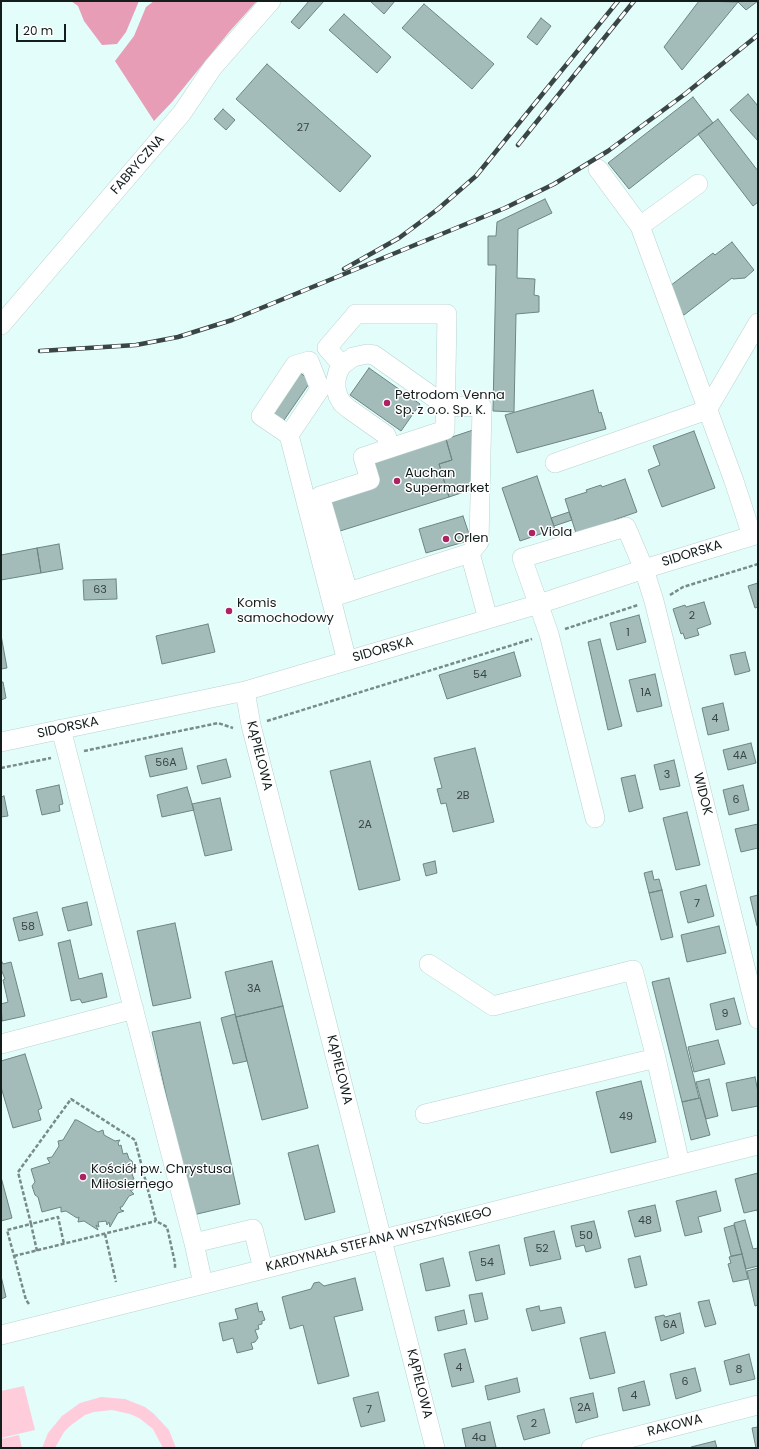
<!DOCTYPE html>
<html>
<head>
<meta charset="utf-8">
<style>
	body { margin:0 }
	#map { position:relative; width:759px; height:1449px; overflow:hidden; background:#e2fdfa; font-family:Poppins,sans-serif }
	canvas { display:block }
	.frame { position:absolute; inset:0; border:2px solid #131d1c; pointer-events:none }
	.scale { position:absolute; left:16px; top:24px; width:50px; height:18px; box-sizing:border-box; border:2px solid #131d1c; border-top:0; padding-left:5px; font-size:12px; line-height:14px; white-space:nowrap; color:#131d1c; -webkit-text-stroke:3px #fff; paint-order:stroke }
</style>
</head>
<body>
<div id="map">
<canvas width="759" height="1449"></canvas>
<div class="frame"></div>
<div class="scale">20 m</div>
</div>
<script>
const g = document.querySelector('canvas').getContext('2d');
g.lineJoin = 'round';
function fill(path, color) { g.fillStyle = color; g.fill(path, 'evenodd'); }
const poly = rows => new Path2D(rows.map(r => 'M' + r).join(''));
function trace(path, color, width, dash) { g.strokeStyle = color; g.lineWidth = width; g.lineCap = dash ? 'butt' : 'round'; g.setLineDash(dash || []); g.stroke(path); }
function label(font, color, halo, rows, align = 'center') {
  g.font = font + ' Poppins,sans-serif'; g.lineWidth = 3; g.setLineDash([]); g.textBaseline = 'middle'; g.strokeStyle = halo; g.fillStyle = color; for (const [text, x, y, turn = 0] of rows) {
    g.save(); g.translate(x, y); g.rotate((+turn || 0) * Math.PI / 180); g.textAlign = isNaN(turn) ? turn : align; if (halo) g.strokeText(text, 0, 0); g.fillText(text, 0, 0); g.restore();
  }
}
fill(poly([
	[24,1386,35,1430,1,1438,1,1391],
	[101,1397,125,1399,145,1407,154,1414,169,1430,176,1448,163,1448,153,1429,139,1418,130,1414,112,1410,94,1412,85,1415,70,1426,64,1432,55,1448,42,1448,48,1433,62,1416,80,1403],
	[19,1435,22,1448,1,1448,1,1439]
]), '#ffccdc');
fill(poly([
	[71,1,139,1,126,32,117,44,102,45,84,21,78,6],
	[154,1,257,1,230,31,172,102,154,121,115,61,134,36,146,7]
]), '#e79db6');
const building = poly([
	[309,1,324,1,299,29,291,22,309,1],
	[370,1,395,1,384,14,370,1],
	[699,1,738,2,682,70,664,47,699,1],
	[737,1,758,1,746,10,737,1],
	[424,4,494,64,472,89,402,28,424,4],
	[344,14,391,57,377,73,329,30,344,14],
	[541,18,551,26,537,45,527,37,541,18],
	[267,64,371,156,340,192,236,99,267,64],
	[748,94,758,106,758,141,730,110,748,94],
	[693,97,713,123,629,189,608,163,693,97],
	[223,109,235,120,226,130,214,119,223,109],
	[718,119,758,171,758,202,753,206,698,134,718,119],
	[545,199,552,213,518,229,517,278,535,279,534,295,539,296,539,312,516,314,514,412,493,411,496,265,488,265,488,236,496,236,497,222,545,199],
	[732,242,754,270,745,278,733,279,732,278,684,315,680,310,670,286,713,253,715,255,732,242],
	[369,368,420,404,401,431,350,395,369,368],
	[299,372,311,381,282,423,270,414,299,372],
	[593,390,599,413,601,412,606,429,517,453,505,415,593,390],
	[473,430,473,489,449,497,439,464,452,460,446,439,473,430],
	[694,431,715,488,662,507,648,470,660,465,653,446,694,431],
	[446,439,452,460,439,464,449,497,340,531,329,498,376,483,369,463,446,439],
	[537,476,555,529,520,541,502,488,537,476],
	[625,479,637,512,614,520,614,522,576,533,565,499,587,492,586,490,601,485,602,487,625,479],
	[569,512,572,520,554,526,551,518,569,512],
	[463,516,471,540,426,553,419,529,463,516],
	[59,544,63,569,41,573,37,548,59,544],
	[37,548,41,573,1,580,1,555,37,548],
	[116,579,117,599,84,600,83,580,116,579],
	[758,583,758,607,755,608,748,586,758,583],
	[704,602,711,624,697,629,699,635,685,639,683,633,681,634,673,609,685,605,686,607,704,602],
	[639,615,646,642,617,650,610,623,639,615],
	[208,624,215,652,162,664,156,636,208,624],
	[1,635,7,668,1,669,1,635],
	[600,639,622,726,608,730,588,642,600,639],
	[514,652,521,676,447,699,439,675,514,652],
	[745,652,750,671,735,675,730,655,745,652],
	[655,674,662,706,637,712,629,680,655,674],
	[1,682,3,682,6,698,1,700,1,682],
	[723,703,729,730,708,735,702,708,723,703],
	[751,743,756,763,728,770,723,750,751,743],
	[182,748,187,769,150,777,145,756,182,748],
	[475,748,494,822,453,832,446,803,441,804,437,789,442,788,434,758,475,748],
	[226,759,231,777,202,784,197,766,226,759],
	[674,760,680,786,660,790,654,765,674,760],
	[370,761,400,880,359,890,330,771,370,761],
	[635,775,643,808,629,812,621,778,635,775],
	[59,785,63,804,59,805,60,811,42,815,36,790,59,785],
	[743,785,749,810,729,815,723,790,743,785],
	[187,787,194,810,162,817,157,795,187,787],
	[4,796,8,816,1,817,1,797,4,796],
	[220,798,232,850,205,856,192,804,220,798],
	[687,812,700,865,676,870,663,818,687,812],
	[758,824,758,848,741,852,735,829,758,824],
	[435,861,437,873,426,876,423,864,435,861],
	[652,871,654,880,659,879,662,890,649,893,644,873,652,871],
	[706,885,714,916,688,923,680,892,706,885],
	[662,890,673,937,661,940,649,893,662,890],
	[758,895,758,925,757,926,750,897,758,895],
	[87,902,92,925,68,931,62,908,87,902],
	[37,912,43,935,19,941,13,918,37,912],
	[175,923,191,998,153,1006,137,931,175,923],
	[719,926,726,953,687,962,681,935,719,926],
	[70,940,79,979,102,973,107,997,82,1003,80,999,71,1001,58,943,70,940],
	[1,960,3,964,11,962,25,1016,2,1021,1,1004,8,1002,3,980,5,979,1,969,1,960],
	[272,961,283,1006,236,1017,225,972,272,961],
	[669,978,699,1098,682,1102,652,982,669,978],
	[734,998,741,1024,716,1030,710,1004,734,998],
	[283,1006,308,1108,262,1120,236,1017,283,1006],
	[235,1014,247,1061,233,1064,221,1018,235,1014],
	[200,1022,240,1204,193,1215,152,1032,200,1022],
	[718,1040,725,1064,694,1072,688,1047,718,1040],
	[25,1054,42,1108,38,1110,41,1120,13,1128,1,1087,1,1061,25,1054],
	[755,1077,758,1092,758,1106,732,1111,726,1083,755,1077],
	[709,1079,718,1116,706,1119,696,1082,709,1079],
	[641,1081,656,1142,611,1153,596,1092,641,1081],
	[700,1098,710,1135,691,1140,682,1102,700,1098],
	[75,1120,77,1120,98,1132,103,1130,104,1135,115,1141,120,1140,118,1143,119,1146,121,1145,123,1154,127,1153,129,1159,132,1161,134,1171,132,1174,134,1179,130,1180,133,1190,130,1190,134,1194,129,1196,122,1207,120,1207,121,1210,124,1211,118,1213,110,1227,109,1222,107,1225,106,1221,98,1222,99,1227,96,1225,98,1230,84,1221,78,1222,79,1217,77,1218,66,1211,61,1212,61,1207,42,1212,38,1197,35,1195,32,1186,35,1182,31,1169,50,1163,47,1158,52,1157,59,1146,58,1141,63,1140,75,1120],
	[318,1145,335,1212,305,1220,288,1153,318,1145],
	[758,1173,758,1214,757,1210,744,1213,735,1179,758,1173],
	[1,1177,12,1218,1,1221,1,1177],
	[716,1191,721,1211,698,1217,702,1232,685,1236,676,1201,716,1191],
	[655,1205,661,1231,635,1237,628,1211,655,1205],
	[745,1220,753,1249,758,1248,758,1266,746,1269,734,1223,745,1220],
	[594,1221,601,1248,586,1252,584,1245,576,1247,571,1226,594,1221],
	[734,1225,742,1254,731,1256,724,1228,734,1225],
	[554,1231,561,1259,530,1266,524,1238,554,1231],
	[499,1245,505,1274,476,1281,469,1252,499,1245],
	[742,1254,748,1279,733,1282,728,1264,731,1263,729,1257,742,1254],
	[640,1256,647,1285,635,1288,628,1259,640,1256],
	[443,1258,450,1286,426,1291,420,1264,443,1258],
	[758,1268,758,1305,755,1306,747,1271,758,1268],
	[1,1276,6,1297,1,1299,1,1276],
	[355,1278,363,1310,334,1317,349,1376,318,1384,303,1325,290,1329,282,1297,311,1289,314,1283,319,1282,324,1286,355,1278],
	[482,1293,488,1319,475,1322,469,1295,482,1293],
	[709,1300,716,1324,705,1327,698,1302,709,1300],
	[257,1303,259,1312,262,1311,265,1320,262,1321,262,1324,258,1325,259,1329,255,1330,258,1338,255,1342,251,1343,253,1349,237,1353,233,1338,223,1341,219,1323,238,1319,235,1309,257,1303],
	[539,1306,540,1311,561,1307,565,1323,532,1331,526,1309,539,1306],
	[464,1310,467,1324,438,1331,435,1317,464,1310],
	[680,1313,684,1333,661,1341,655,1317,664,1315,665,1317,680,1313],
	[605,1332,615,1373,590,1379,580,1338,605,1332],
	[465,1349,474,1382,452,1387,444,1354,465,1349],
	[749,1354,755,1379,730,1385,724,1361,749,1354],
	[695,1368,701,1391,676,1399,670,1374,695,1368],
	[517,1378,520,1392,488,1400,485,1386,517,1378],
	[644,1381,650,1405,623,1411,618,1388,644,1381],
	[378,1392,385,1421,361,1427,353,1398,378,1392],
	[593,1393,598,1417,576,1423,570,1398,593,1393],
	[544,1409,550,1433,524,1440,517,1416,544,1409],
	[490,1422,496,1447,490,1448,466,1448,462,1429,490,1422],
	[758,1427,758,1448,756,1448,752,1428,758,1427],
	[715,1441,717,1448,691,1448,691,1447,715,1441]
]);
fill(building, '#a3bcba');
trace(building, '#6d8583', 1);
const minor = poly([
	[598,169,640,226,734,481,752,536],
	[640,226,698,184],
	[1,325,182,113,213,67,271,1],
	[342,365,327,348,356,314,447,314,445,430,363,457,370,480,320,496,348,592],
	[289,435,320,389,309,361,295,365,261,416,289,435,347,661],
	[390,448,386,435,349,409,342,403,338,396,336,388,336,380,338,372,342,365,353,357,367,354,374,355,446,406,482,407,479,542,470,553],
	[555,463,707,410,758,323],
	[336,596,470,553,488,619],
	[245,691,251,725,435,1448],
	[61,729,194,1243],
	[1,742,245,691,539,604,644,569,758,534],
	[595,818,549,634,522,558,626,527,644,569,654,601,758,1019],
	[429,964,493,1006,633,970,656,1058,680,1164],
	[1,1044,134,1009],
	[425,1114,656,1058],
	[203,1284,194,1243,253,1229,263,1269],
	[1,1335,758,1145],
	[591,1448,758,1405]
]);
trace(minor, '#b9d3d0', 20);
trace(poly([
	[670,595,683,587,758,564],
	[565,629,638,605],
	[267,721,532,639],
	[84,751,218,723,233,728],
	[1,768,51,758],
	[105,1234,116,1282],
	[37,1251,31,1224,58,1217,64,1244],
	[14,1256,156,1221],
	[29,1304,26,1300,7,1230,31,1224,18,1172,71,1099,135,1140,156,1221,167,1227,175,1263,175,1268]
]), '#798b89', 2.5, [4, 2]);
trace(minor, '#fff', 19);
const rail = poly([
	[518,145,634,1],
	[344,269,399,238,438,209,476,176,618,1],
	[40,351,136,345,178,337,232,320,505,208,554,184,608,151,685,94,758,35]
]);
trace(rail, '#394645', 4.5);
trace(rail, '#fff', 3, [9]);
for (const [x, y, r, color] of [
	[387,403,4,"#ac2263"],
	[397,481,4,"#ac2263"],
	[532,533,4,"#ac2263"],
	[446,539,4,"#ac2263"],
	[229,611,4,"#ac2263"],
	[83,1177,4,"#ac2263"]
]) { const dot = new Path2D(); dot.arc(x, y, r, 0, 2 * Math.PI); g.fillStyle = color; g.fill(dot); trace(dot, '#fff', 1.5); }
label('11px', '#374544', null, [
	["27",303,128],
	["63",100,590],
	["2",692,616],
	["1",628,633],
	["54",480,675],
	["1A",646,693],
	["4",715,719],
	["4A",740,756],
	["56A",166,763],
	["3",667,775],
	["2B",463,796],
	["6",736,800],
	["2A",365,825],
	["7",697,904],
	["58",28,927],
	["3A",254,989],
	["9",725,1014],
	["49",626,1117],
	["48",645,1221],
	["50",586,1236],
	["52",542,1249],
	["54",487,1263],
	["6A",670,1325],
	["4",459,1368],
	["8",739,1370],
	["6",685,1382],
	["4",634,1396],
	["2A",584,1408],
	["7",369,1410],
	["2",534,1424],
	["4a",479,1438]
]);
label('13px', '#131d1c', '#fff', [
	["FABRYCZNA",138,165,-49],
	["SIDORSKA",692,554,-17],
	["SIDORSKA",383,650,-16],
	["SIDORSKA",68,728,-12],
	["KĄPIELOWA",259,756,76],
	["WIDOK",702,794,76],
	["KĄPIELOWA",339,1070,76],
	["KARDYNAŁA STEFANA WYSZYŃSKIEGO",379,1240,-14],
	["KĄPIELOWA",419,1384,76],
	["RAKOWA",675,1426,-14]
]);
label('13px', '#131d1c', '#fff', [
	["Petrodom Venna",395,396],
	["Sp. z o.o. Sp. K.",395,411],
	["Auchan",405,474],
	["Supermarket",405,489],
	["Viola",540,533],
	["Orlen",454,539],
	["Komis",237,604],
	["samochodowy",237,619],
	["Kościół pw. Chrystusa",91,1170],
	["Miłosiernego",91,1185]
], 'left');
</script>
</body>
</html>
